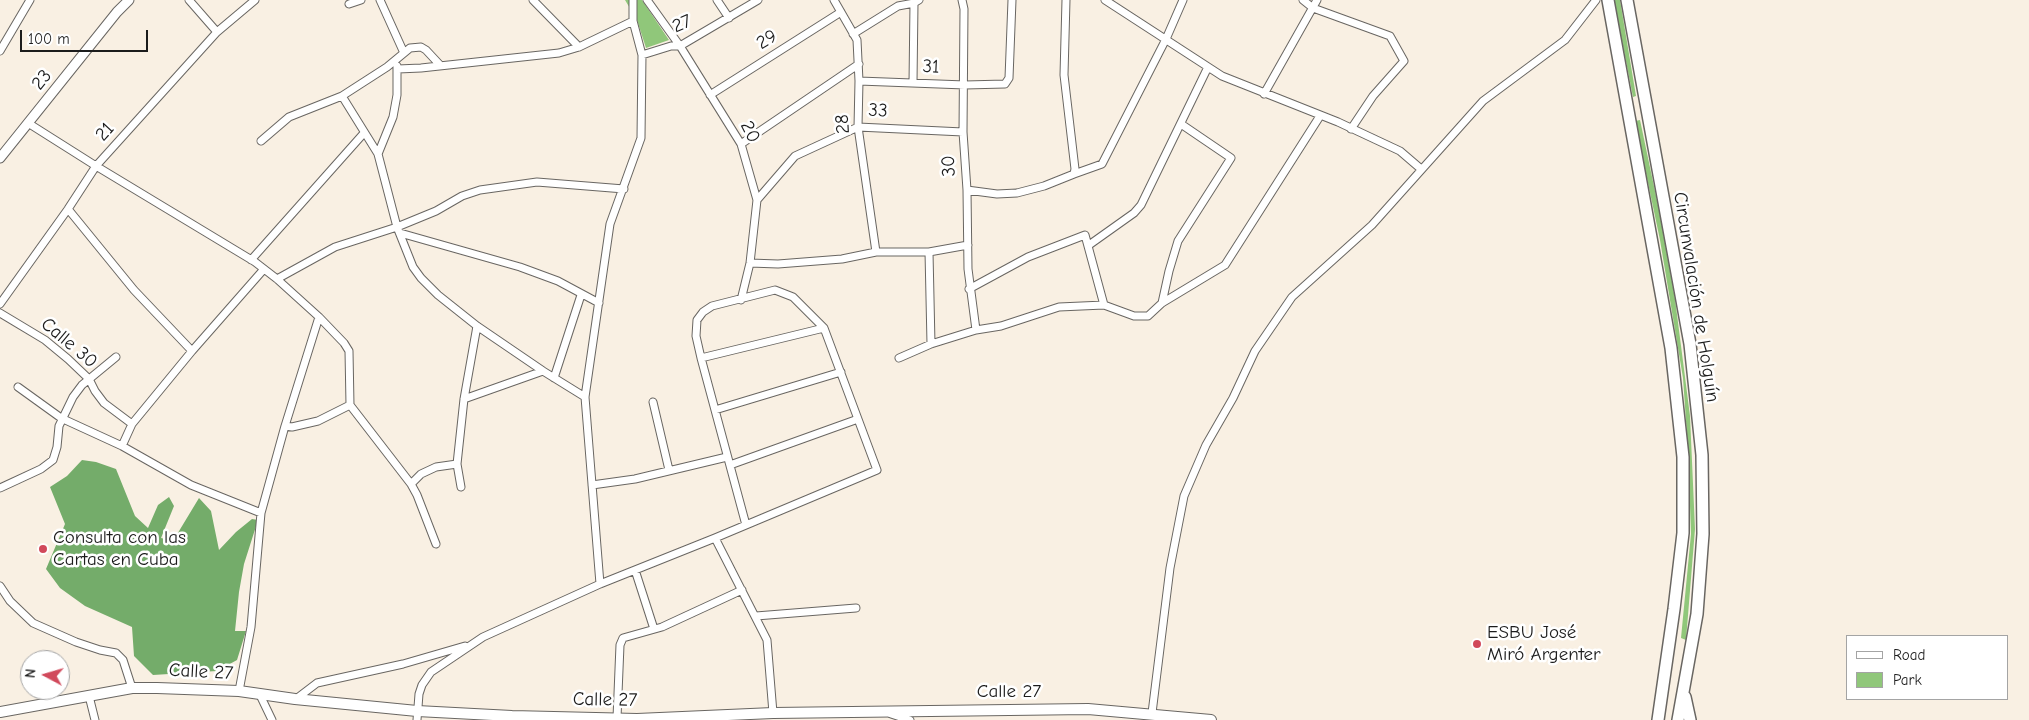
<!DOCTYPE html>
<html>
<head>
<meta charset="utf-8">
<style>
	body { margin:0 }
	#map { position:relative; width:2029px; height:720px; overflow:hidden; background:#f9f0e3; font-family:"Comic Neue",sans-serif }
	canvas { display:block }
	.legend { position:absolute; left:1846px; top:635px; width:162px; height:65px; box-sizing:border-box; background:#fff; border:1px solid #a4a4a4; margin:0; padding:6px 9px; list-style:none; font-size:15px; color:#1c1c1c }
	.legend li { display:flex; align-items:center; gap:10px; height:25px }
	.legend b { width:25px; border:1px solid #a4a4a4 }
	.north { position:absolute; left:20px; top:650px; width:50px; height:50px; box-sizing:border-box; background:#fff; border:1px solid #a4a4a4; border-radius:50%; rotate:276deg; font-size:14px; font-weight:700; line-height:20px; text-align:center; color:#1c1c1c }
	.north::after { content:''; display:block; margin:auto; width:18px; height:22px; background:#d1495b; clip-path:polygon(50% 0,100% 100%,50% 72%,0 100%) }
	.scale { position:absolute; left:20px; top:30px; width:128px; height:22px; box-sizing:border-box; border:2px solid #1c1c1c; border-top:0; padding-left:6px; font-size:15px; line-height:18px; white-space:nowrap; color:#1c1c1c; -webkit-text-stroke:4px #fff; paint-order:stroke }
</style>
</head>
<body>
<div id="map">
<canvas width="2029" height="720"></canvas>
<ul class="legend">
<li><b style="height:6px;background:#fff"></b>Road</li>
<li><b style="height:14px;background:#90c77a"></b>Park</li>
</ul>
<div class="north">N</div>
<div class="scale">100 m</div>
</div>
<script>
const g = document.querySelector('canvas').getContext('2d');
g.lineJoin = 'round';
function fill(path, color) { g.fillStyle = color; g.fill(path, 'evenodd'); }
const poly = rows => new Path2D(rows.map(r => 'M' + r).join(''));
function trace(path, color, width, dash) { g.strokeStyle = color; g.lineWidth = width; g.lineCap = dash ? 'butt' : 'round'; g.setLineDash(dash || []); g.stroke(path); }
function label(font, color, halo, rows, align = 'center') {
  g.font = font + ' "Comic Neue",sans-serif'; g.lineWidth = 5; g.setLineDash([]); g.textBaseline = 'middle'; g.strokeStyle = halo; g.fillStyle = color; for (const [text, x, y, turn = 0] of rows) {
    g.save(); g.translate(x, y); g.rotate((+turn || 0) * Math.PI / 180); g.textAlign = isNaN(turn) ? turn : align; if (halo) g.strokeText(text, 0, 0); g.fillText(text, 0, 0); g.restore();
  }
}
fill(poly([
	[625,0,642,0,669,40,646,48,637,20],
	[1614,0,1620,0,1636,96,1633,97],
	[1640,120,1659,210,1675,299,1690,416,1695,529,1686,640,1681,638,1691,534,1688,450,1683,378,1660,240,1635,121]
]), '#90c77a');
fill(poly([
	[82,460,96,462,116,469,135,516,148,528,158,505,169,497,174,506,161,538,173,541,199,498,211,511,219,550,236,532,252,519,258,520,244,564,239,592,235,631,246,631,237,660,217,671,153,675,134,656,132,627,85,606,60,588,46,569,65,524,50,487,67,476]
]), '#74ac6a');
const minor = poly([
	[189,0,217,32],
	[380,0,404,53],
	[533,0,579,47],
	[647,0,680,46,741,144,757,200,750,263,741,300],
	[717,0,729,18],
	[834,0,857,40,859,81,858,127,876,252],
	[962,0,964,9,963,132,967,190,968,269,976,330],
	[1105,0,1222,76,1338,122,1400,151,1421,169],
	[1303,0,1313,8,1390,36,1404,61,1373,96,1351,129],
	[349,4,361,0],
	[853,34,898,6,914,3,919,0],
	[0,51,30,0],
	[642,55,671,46,680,46,758,0],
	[398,69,421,68,559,53,579,47,633,21],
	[859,81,965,85,1005,84,1009,78,1012,0],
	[913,83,914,3],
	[1264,94,1317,0],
	[710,95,841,12],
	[342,96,378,154,397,227,413,267,421,278,438,295,477,326,543,371,585,397],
	[28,123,96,166,255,262,277,279,319,317,344,343,349,351,350,405,411,484,417,495,436,544],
	[261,141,289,117,342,96,387,67,410,48,421,47,426,50,440,65],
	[741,144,859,64],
	[378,154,393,117,397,95,397,66],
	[1074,174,1102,164,1166,39,1183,0],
	[967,190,997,194,1017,193,1044,186,1074,174,1075,169,1064,75,1066,0],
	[757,200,795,156,858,127,963,132],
	[68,209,134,290,192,351],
	[400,233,520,267,558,281,599,303],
	[1089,245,1134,213,1141,205,1208,67],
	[929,252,931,344],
	[251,260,364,133],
	[750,263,778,264,842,259,876,252,929,252,968,245],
	[277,279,335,247,397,227,436,211,462,196,480,190,537,182,624,189],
	[969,289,1028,257,1085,235,1104,305],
	[1162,303,1169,271,1178,241,1231,158,1181,124],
	[0,304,68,209,96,166,217,32,255,0],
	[0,313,45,340,68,359,89,379,95,391,104,403,132,424],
	[701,358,824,328],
	[899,358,931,344,976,330,1001,326,1059,307,1104,305,1134,316,1148,316,1162,303,1225,265,1320,116],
	[554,378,581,295],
	[18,387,61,418,122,446,191,485,261,513],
	[464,399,543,371],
	[653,402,669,470],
	[715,410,841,372],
	[285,426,292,427,318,421,350,405],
	[122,446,132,424,192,351,264,269],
	[730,465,858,419],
	[411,484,421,474,436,467,457,464],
	[592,485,635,479,727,457],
	[461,487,457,464,464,399,477,326],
	[0,488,41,469,53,460,57,447,59,426,73,397,82,385,116,357],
	[715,538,767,640,773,713],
	[635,570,654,629],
	[600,584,585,397,610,224,641,138,642,55,633,21,633,0],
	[0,586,10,601,33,623,76,642,100,650,116,653,123,660,132,688],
	[756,616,856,608],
	[239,691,251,627,261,513,285,426,319,317],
	[260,695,272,720],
	[89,696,95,720],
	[296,699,317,683,403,664,465,646],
	[1152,713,1170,568,1184,496,1206,445,1233,398,1255,351,1292,297,1372,225,1483,101,1565,40,1596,0],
	[891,714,910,720],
	[617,718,620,645,623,638,662,627,742,590],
	[417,720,419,694,422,685,431,672,483,637,600,584,715,538,877,470,824,328,793,297,775,290,712,306,703,312,697,320,696,336,701,358,746,525]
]);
const tertiary = poly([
	[0,158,117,12,129,0]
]);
const secondary = poly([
	[0,712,132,688,157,688,239,691,295,699,417,711,512,716,637,719,773,713,1088,709,1211,720]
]);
const trunk = poly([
	[1608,0,1671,348,1683,457,1683,533,1674,609,1658,720],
	[1627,0,1690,344,1702,455,1703,534,1697,614,1678,720],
	[1685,697,1690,720]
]);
trace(minor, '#696662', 9);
trace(tertiary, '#696662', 11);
trace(secondary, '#696662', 12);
trace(trunk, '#696662', 14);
trace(minor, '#fff', 7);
trace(tertiary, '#fff', 9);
trace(secondary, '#fff', 10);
trace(trunk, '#fff', 11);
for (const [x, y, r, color] of [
	[43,549,5,"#d1495b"],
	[1477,644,5,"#d1495b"]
]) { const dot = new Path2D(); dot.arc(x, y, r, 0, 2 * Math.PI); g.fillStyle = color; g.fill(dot); trace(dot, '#fff', 2); }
label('19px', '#1c1c1c', '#fff', [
	["27",682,24,-23],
	["29",767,40,-32],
	["31",931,67,2],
	["23",42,80,-51],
	["33",878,111,3],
	["28",843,124,-93],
	["21",105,132,-48],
	["20",750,132,63],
	["30",949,166,-94],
	["Circunvalación de Holguín",1696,297,81],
	["Calle 30",69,343,40],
	["Calle 27",201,672,3],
	["Calle 27",1009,692],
	["Calle 27",605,700,1]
]);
label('19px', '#1c1c1c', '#fff', [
	["Consulta con las",53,538],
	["Cartas en Cuba",53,560],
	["ESBU José",1487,633],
	["Miró Argenter",1487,655]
], 'left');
</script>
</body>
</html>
